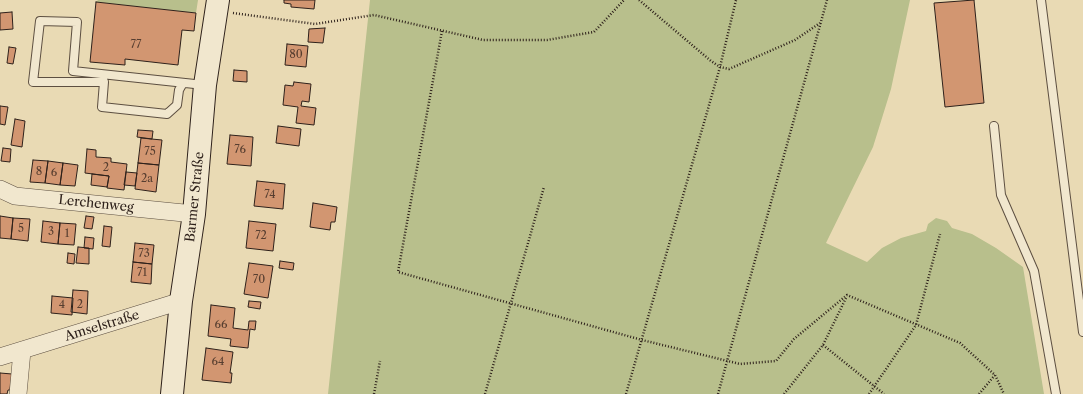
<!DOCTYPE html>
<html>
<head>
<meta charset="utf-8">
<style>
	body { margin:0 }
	canvas { display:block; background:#e9dab4 }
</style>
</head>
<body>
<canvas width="1083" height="394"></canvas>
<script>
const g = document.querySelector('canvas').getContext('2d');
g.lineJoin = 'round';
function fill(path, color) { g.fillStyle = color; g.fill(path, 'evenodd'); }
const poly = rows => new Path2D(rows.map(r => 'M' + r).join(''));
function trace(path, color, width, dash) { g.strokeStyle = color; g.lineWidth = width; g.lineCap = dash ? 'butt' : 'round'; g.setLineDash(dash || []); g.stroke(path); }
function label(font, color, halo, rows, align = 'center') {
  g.font = font + ' "Libre Caslon Text",serif'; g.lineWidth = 3; g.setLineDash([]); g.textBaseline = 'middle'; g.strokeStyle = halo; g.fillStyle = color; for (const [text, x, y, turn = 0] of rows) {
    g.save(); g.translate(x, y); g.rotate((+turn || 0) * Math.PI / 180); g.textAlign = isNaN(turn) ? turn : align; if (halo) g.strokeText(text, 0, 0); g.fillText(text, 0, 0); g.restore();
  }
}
fill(poly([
	[98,0,198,0,196,13,96,2],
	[370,0,910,0,891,89,873,147,826,243,867,262,882,248,901,238,926,231,928,224,936,218,947,221,952,228,972,234,996,248,1023,267,1044,394,328,394]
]), '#b8bf8c');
const building = poly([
	[284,0,315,0,314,9,291,7,291,4,284,3,284,0],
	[974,0,984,103,945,107,934,3,974,0],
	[96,2,196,13,194,31,182,30,178,65,125,59,125,65,90,62,96,2],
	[12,12,13,29,0,30,0,13,12,12],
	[325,28,323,43,308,42,309,29,325,28],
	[287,44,308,46,306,67,285,65,287,44],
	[9,47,16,48,13,64,7,63,9,47],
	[234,70,247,71,247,82,233,81,234,70],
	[294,82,311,84,309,102,302,101,301,106,316,108,314,125,296,123,298,107,283,105,285,85,293,86,294,82],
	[0,106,8,107,5,125,0,124,0,106],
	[15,119,25,121,22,147,11,145,15,119],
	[278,126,301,129,299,146,276,143,278,126],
	[138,130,153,131,152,139,137,137,138,130],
	[230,135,253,137,251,166,227,164,230,135],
	[141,138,162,140,159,165,138,163,141,138],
	[3,148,11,149,10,162,1,161,3,148],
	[87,149,96,150,96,157,111,158,111,162,127,164,124,190,107,188,109,176,85,173,87,149],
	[33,160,48,161,45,183,30,182,33,160],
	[48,161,63,163,60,185,45,183,48,161],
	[63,163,78,165,75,186,60,185,63,163],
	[138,163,159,165,156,192,135,189,138,163],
	[126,172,137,173,135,186,124,185,126,172],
	[92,174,109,176,107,187,91,185,92,174],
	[257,181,285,184,283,209,254,206,257,181],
	[313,203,337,207,335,222,331,222,330,230,310,227,313,203],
	[0,216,13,218,11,239,0,238,0,216],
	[86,216,94,217,92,229,84,228,86,216],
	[13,218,30,219,28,241,11,239,13,218],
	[43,221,60,223,58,244,41,242,43,221],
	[249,221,276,224,273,251,246,248,249,221],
	[60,223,76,224,74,245,58,244,60,223],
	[104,226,112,227,110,247,102,246,104,226],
	[85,237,94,238,93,249,84,248,85,237],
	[135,243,154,245,152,264,133,262,135,243],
	[78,247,89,248,89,264,76,263,78,247],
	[68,253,75,254,74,264,67,263,68,253],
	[280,261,294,263,293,270,279,268,280,261],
	[133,262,152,264,151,284,131,282,133,262],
	[249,263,273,266,268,298,244,294,249,263],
	[73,290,88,291,87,314,71,312,73,290],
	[52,296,73,298,72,315,51,313,52,296],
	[249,301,261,302,260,309,248,307,249,301],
	[211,305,235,308,233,328,248,330,249,321,256,321,255,330,250,329,248,348,230,346,231,339,208,336,211,305],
	[206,348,233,352,230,373,232,373,231,383,202,380,206,348],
	[0,373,12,374,10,390,8,390,7,394,0,394,0,373]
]);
fill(building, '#d29671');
trace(building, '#2e211b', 1);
const service = poly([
	[1041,0,1083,332],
	[183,83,179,90,177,105,167,114,102,107,104,82,33,82,40,21,77,22,73,71,204,85],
	[994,126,1001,195,1034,271,1056,394]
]);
const minor = poly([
	[0,189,15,196,194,214],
	[0,357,181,301],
	[18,394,22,351]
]);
const secondary = poly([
	[172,394,181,301,194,214,205,85,218,0]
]);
trace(service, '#5d4f41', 10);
trace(minor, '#5d4f41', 18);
trace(secondary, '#2e211b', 24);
trace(poly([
	[639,0,711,61,720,67,729,69,795,40,820,23],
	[233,13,315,24,374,15,483,40,547,40,594,32,624,0],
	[442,31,398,272,642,340,740,364,776,361,794,339,847,295,960,343,995,375,1004,394],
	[823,345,884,394],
	[374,394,380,361],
	[485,394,544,187],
	[626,394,720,67,736,0],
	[718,394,827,0],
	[784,394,823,345,846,298],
	[869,394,916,325,940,234],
	[979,394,995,375]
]), '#2e211b', 2.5, [1, 2]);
trace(service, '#f1e7ce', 8);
trace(minor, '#f1e7ce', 17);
trace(secondary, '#f1e7ce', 22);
label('11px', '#573e30', null, [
	["77",136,45],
	["80",296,55],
	["76",240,150],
	["75",150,152],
	["2",106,168],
	["8",39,172],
	["6",54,173],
	["2a",147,179],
	["74",270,195],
	["5",21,229],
	["3",51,232],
	["1",67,234],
	["72",261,236],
	["73",144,254],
	["71",142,273],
	["70",259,280],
	["4",62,305],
	["2",80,305],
	["66",221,325],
	["64",218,362]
]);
label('13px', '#2e211b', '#f1e7ce', [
	["Barmer Straße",195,197,-84],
	["Lerchenweg",96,204,6],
	["Amselstraße",102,326,-17]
]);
</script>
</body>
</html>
